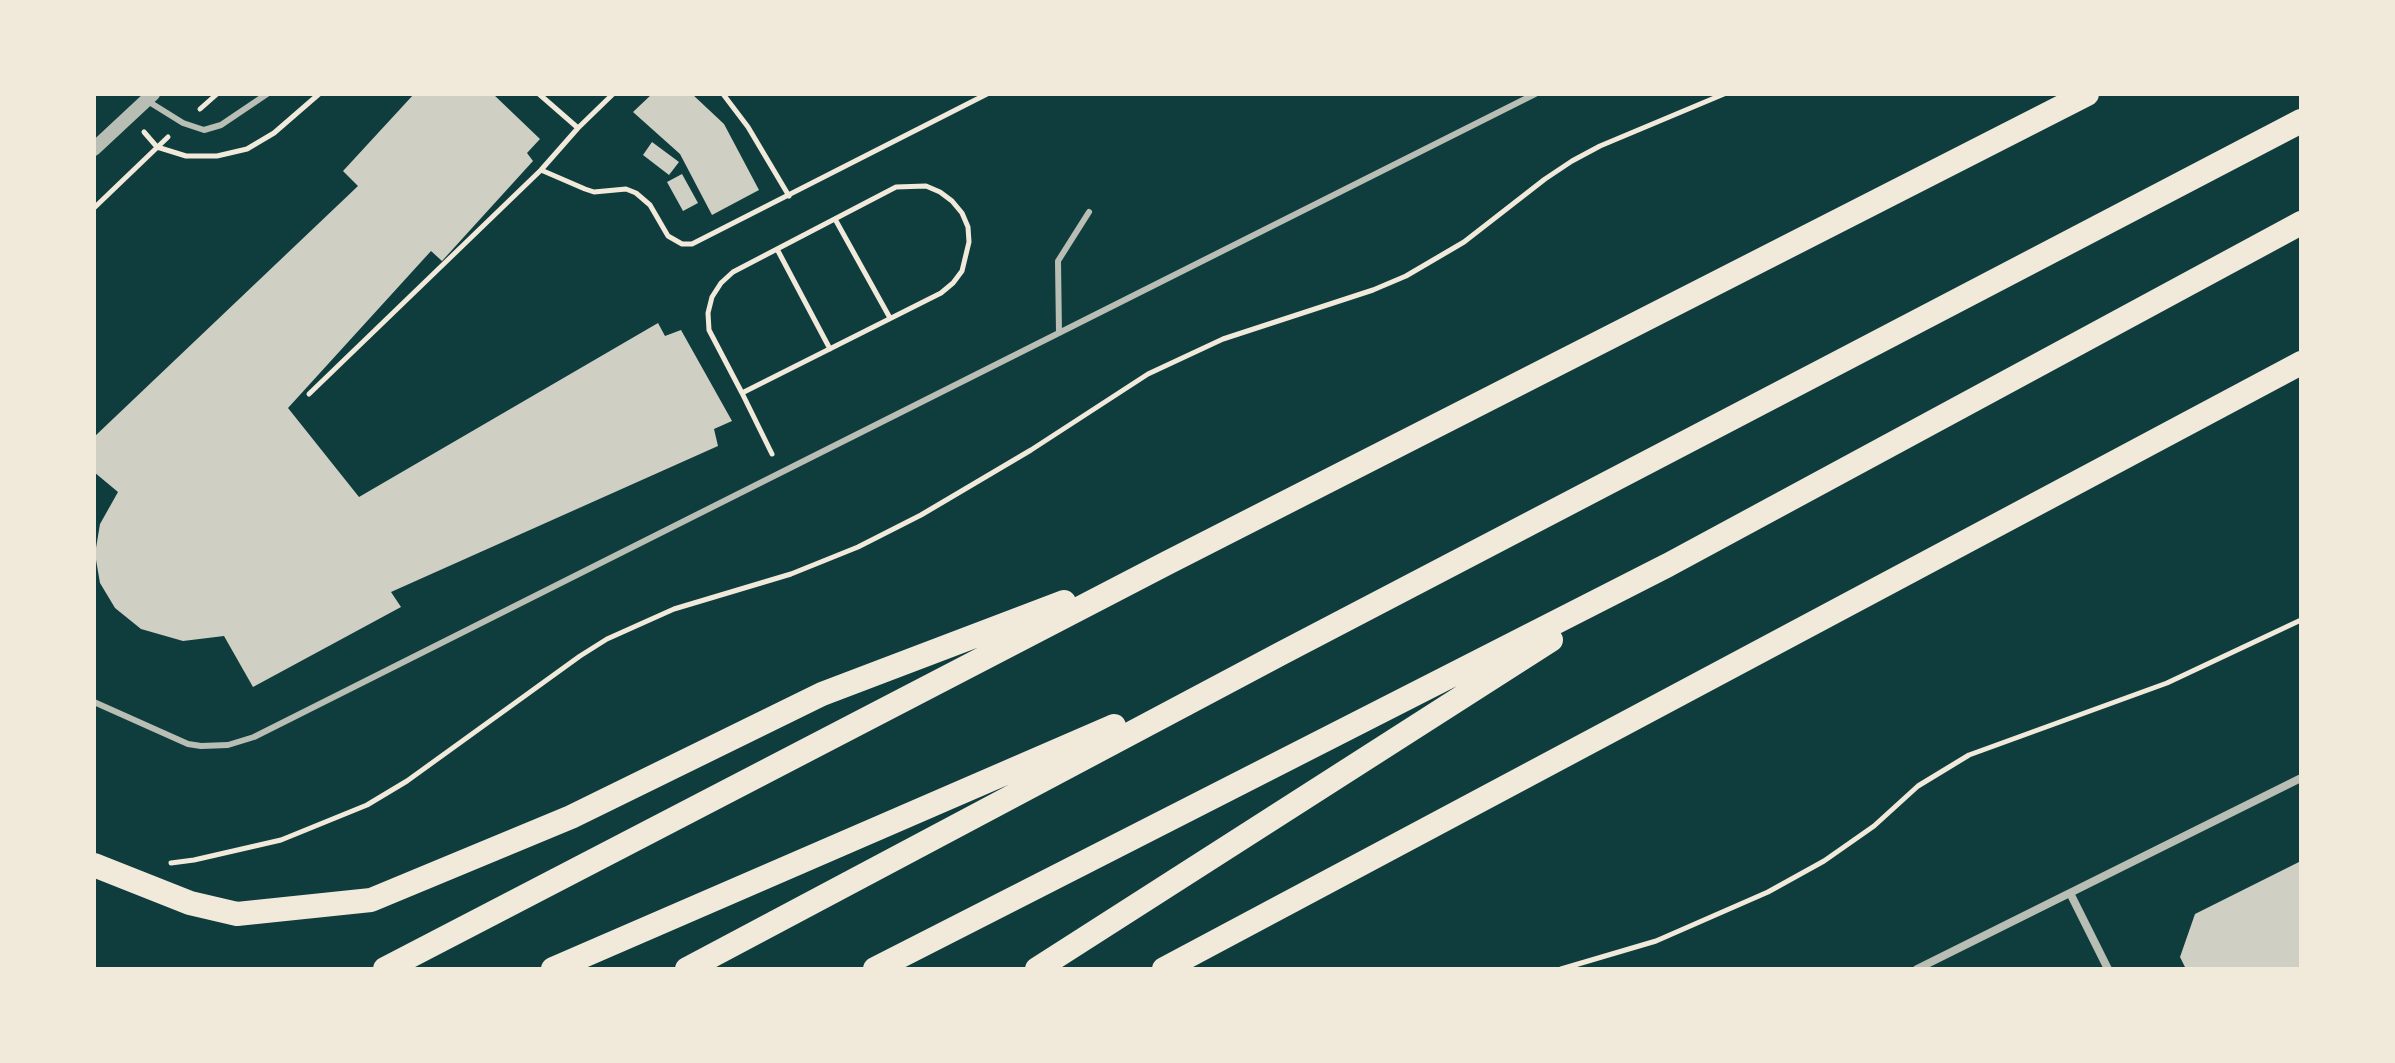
<!DOCTYPE html>
<html>
<head>
<meta charset="utf-8">
<style>
	body { margin:0 }
	#map { position:relative; width:2395px; height:1063px; overflow:hidden; background:#0f3d3e; font-family:"Exo 2",sans-serif }
	canvas { display:block }
	.frame { position:absolute; inset:0; border:96px solid #f1e9da; pointer-events:none }
</style>
</head>
<body>
<div id="map">
<canvas width="2395" height="1063"></canvas>
<div class="frame"></div>
</div>
<script>
const g = document.querySelector('canvas').getContext('2d');
g.lineJoin = 'round';
function fill(path, color) { g.fillStyle = color; g.fill(path, 'evenodd'); }
const poly = rows => new Path2D(rows.map(r => 'M' + r).join(''));
function trace(path, color, width, dash) { g.strokeStyle = color; g.lineWidth = width; g.lineCap = dash ? 'butt' : 'round'; g.setLineDash(dash || []); g.stroke(path); }
fill(poly([
	[414,94,493,94,540,139,527,153,533,161,442,261,431,251,288,408,359,497,658,323,665,336,681,330,732,421,714,429,718,446,391,592,401,607,253,687,224,636,183,641,141,629,115,608,100,583,95,554,100,524,118,492,94,472,94,437,358,186,343,171],
	[652,94,692,94,724,124,759,190,712,215,680,154,633,112],
	[652,142,679,162,669,175,643,155],
	[682,174,698,203,683,211,667,182],
	[2301,861,2301,969,2186,969,2180,957,2195,914]
]), '#cfcfc3');
trace(poly([
	[539,94,578,128],
	[723,94,748,127,789,196],
	[200,109,217,94],
	[144,132,157,147,186,156,217,156,247,149,274,133,319,94],
	[541,170,585,189,594,192,626,189,636,193,650,205,668,236,682,244,692,244,987,94],
	[94,208,168,137],
	[835,219,890,318],
	[777,249,830,349],
	[742,393,941,293,953,283,962,271,969,242,968,227,962,213,952,201,940,192,926,186,896,187,733,272,721,283,712,297,708,313,709,330,742,393,772,454],
	[309,394,541,170,578,128,613,94],
	[171,863,194,860,281,840,367,805,407,781,580,656,607,639,674,609,791,574,858,547,921,515,1031,450,1148,374,1223,339,1373,290,1406,276,1464,242,1545,179,1572,161,1600,146,1724,94],
	[1561,969,1656,941,1768,892,1824,861,1874,826,1918,786,1969,755,2167,683,2301,620]
]), '#f1e9da', 5);
trace(poly([
	[146,100,183,123,204,130,221,125,267,94],
	[1059,333,1058,261,1089,212],
	[94,702,188,744,201,746,228,745,254,737,1535,94]
]), '#b8beb3', 6);
trace(poly([
	[2070,893,2108,969],
	[1917,969,2301,778]
]), '#b8beb3', 8);
trace(poly([
	[94,149,153,94]
]), '#b8beb3', 14);
trace(poly([
	[94,865,190,903,237,914,371,900,571,817,822,694,1064,602],
	[385,969,1167,563,2087,94],
	[553,969,1114,726],
	[687,969,1282,653,2301,121],
	[875,969,1668,565,2301,223],
	[1037,969,1551,640],
	[1164,969,2301,363]
]), '#f1e9da', 24);
</script>
</body>
</html>
